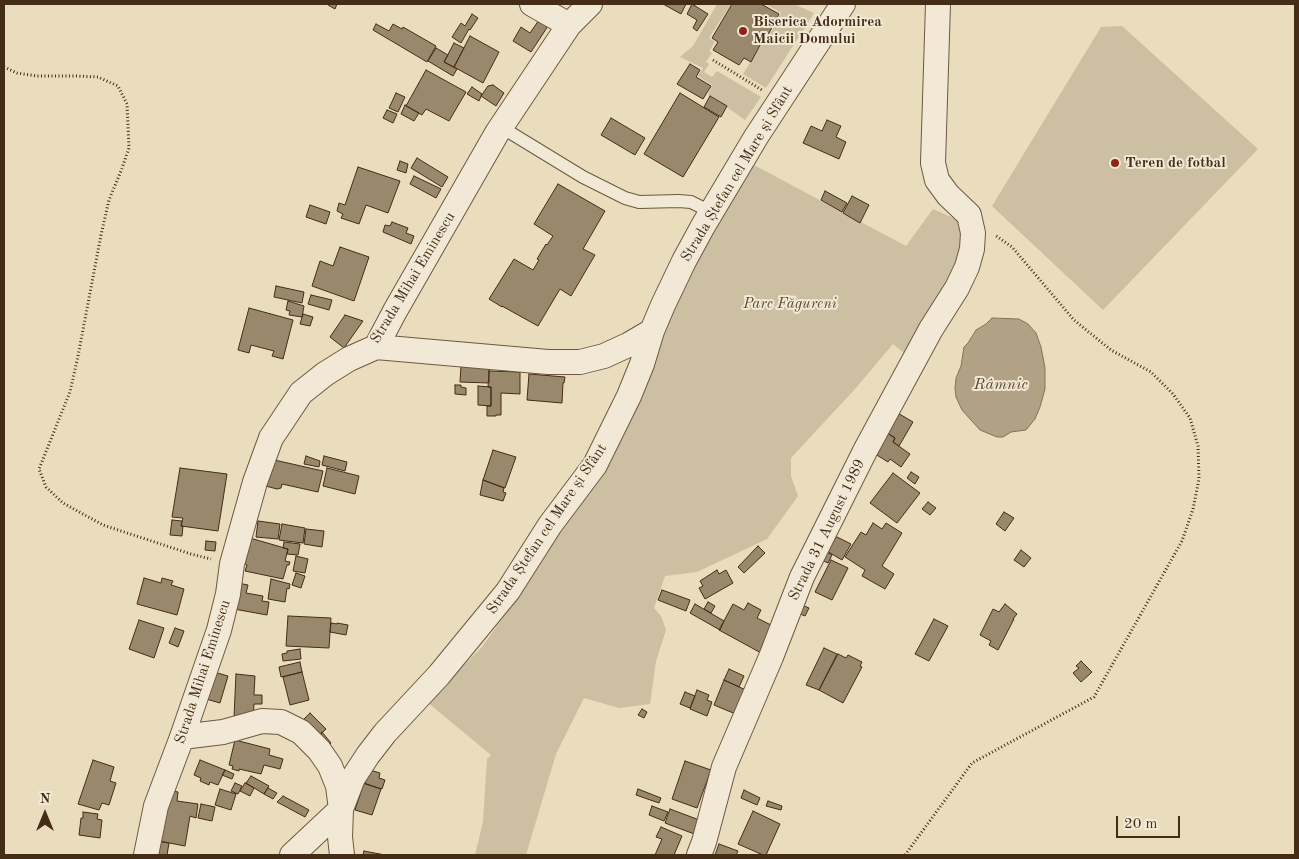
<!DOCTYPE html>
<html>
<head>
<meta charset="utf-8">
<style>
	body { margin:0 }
	#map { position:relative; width:1299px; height:859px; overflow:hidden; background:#e9ddbe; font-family:"Old Standard TT",serif }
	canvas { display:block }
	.frame { position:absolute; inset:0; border:5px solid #452c16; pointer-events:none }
	.north { position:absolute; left:20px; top:789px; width:50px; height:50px; -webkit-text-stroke:4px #f1e9d5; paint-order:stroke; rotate:0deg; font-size:14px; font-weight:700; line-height:20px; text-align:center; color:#452c16 }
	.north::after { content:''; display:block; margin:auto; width:18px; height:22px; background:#452c16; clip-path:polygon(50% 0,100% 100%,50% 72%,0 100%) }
	.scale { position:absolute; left:1116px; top:816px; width:64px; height:22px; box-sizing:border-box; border:2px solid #452c16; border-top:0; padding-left:6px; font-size:15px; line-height:18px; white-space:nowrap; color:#452c16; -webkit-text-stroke:4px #f1e9d5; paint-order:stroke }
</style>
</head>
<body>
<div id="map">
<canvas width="1299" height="859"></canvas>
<div class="frame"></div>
<div class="north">N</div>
<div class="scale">20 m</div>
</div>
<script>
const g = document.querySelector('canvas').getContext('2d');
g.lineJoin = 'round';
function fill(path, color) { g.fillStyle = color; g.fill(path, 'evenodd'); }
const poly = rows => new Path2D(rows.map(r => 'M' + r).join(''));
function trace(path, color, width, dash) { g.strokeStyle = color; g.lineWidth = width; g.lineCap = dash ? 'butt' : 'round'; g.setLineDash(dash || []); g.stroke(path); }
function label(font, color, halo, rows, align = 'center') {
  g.font = font + ' "Old Standard TT",serif'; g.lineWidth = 4; g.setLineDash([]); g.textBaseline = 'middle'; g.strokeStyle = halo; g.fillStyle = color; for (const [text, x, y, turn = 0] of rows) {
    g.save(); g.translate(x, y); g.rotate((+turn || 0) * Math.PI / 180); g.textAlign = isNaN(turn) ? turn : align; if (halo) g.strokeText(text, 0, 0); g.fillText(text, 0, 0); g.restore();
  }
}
fill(poly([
	[717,4,731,4,709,38,715,42,709,51,712,53,706,62,709,64,704,72,712,77,717,71,761,97,745,120,708,94,712,85,698,76,703,68,680,57,693,46],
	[766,4,794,4,814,13,766,88,743,74,764,41,768,44,772,38,769,36,781,13],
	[1122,26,1258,149,1103,310,992,206,1101,27],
	[752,164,906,246,933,209,958,220,965,249,906,355,893,344,855,389,791,458,791,476,798,496,767,539,697,572,665,576,654,608,661,616,666,630,656,661,650,704,619,708,584,698,556,754,526,855,475,855,483,822,487,759,491,755,427,702,482,647,511,606,524,580,657,344,717,213]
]), '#cdbfa1');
const water = poly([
	[992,318,1019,319,1028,324,1036,333,1041,347,1045,368,1045,389,1040,407,1035,419,1026,430,1011,432,1003,437,997,437,980,430,962,410,956,397,955,389,956,378,961,366,964,347,968,343,976,330,986,324,992,318]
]);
fill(water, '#b1a185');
trace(water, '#867259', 1);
const building = poly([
	[328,4,337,4,335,9,328,5,328,4],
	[663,4,686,4,681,14,663,4],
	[692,4,708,14,697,31,693,28,697,20,687,14,692,4],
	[732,4,761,4,779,14,767,37,765,36,751,62,744,58,739,65,713,50,718,42,712,38,732,4],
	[472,14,478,18,470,30,469,29,461,43,452,37,461,23,465,26,472,14],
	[539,20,548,26,531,52,513,41,521,27,530,33,539,20],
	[376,24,389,31,393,24,402,29,403,27,436,46,427,62,373,30,376,24],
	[470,36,499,52,483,83,454,67,470,36],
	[454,43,464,48,454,67,444,62,454,43],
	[436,48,448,55,444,62,457,69,453,76,428,61,436,48],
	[690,64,700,70,696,77,711,86,703,99,677,84,690,64],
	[426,70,466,92,449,121,426,109,422,115,406,106,426,70],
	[493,85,504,93,496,106,481,96,488,86,493,85],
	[472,87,482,94,479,101,467,94,472,87],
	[396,93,405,97,398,112,389,108,396,93],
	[680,93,719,117,683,177,644,154,680,93],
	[710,96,727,106,721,117,704,107,710,96],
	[405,105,419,113,414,121,401,114,405,105],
	[387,110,397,114,393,123,383,118,387,110],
	[611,118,645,138,635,155,601,135,611,118],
	[827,120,841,126,836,137,846,142,839,159,803,143,811,126,822,131,827,120],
	[417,158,448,177,442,187,411,168,417,158],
	[400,161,408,164,406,173,397,170,400,161],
	[358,167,400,181,388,213,366,205,359,224,341,218,343,214,337,211,339,203,345,205,358,167],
	[414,176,441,189,436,198,410,184,414,176],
	[558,184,605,211,583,249,595,255,571,296,560,289,538,326,502,306,502,307,489,299,514,259,533,270,539,260,537,259,546,244,547,245,553,236,534,224,558,184],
	[825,191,847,203,842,212,821,200,825,191],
	[852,196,869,205,860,223,843,213,852,196],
	[310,205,330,212,326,224,306,217,310,205],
	[392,222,408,228,406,233,414,236,411,244,383,232,385,225,390,226,392,222],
	[340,247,369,257,354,301,312,286,320,261,333,266,340,247],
	[276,286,304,292,302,303,274,297,276,286],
	[311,295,332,300,329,310,308,304,311,295],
	[288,301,304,306,302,317,289,315,290,311,286,310,288,301],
	[249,308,293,320,283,359,272,356,274,351,251,345,249,353,238,350,249,308],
	[303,314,313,317,310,326,300,324,303,314],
	[345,315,363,321,344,348,330,337,345,315],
	[461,366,489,367,489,383,460,382,461,366],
	[489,371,520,372,520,394,501,393,501,415,496,415,496,416,487,416,487,406,491,406,491,387,488,387,489,371],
	[529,374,565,377,564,383,563,383,562,403,527,400,529,374],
	[455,385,461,385,461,387,466,388,466,395,455,394,455,385],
	[478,386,491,387,491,406,478,405,478,386],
	[896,412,913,422,899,446,893,442,895,438,884,431,896,412],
	[884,431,895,438,893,442,910,454,901,467,890,459,888,462,872,452,884,431],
	[493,450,516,457,505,488,483,480,493,450],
	[306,456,320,461,319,467,304,464,306,456],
	[324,456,347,462,345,471,322,465,324,456],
	[270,459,323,471,318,492,282,484,281,488,277,489,262,485,270,459],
	[180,468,227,474,218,531,181,526,183,518,172,517,180,468],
	[327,468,359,476,355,494,323,486,327,468],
	[911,472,919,477,915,484,907,478,911,472],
	[893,473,920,493,897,523,870,503,893,473],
	[483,480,504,488,503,492,506,493,503,501,480,495,483,480],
	[928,502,936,508,930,515,922,509,928,502],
	[1004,512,1014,518,1005,531,996,524,1004,512],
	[172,520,182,521,181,526,183,526,182,536,170,535,172,520],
	[258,521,280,524,278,539,256,537,258,521],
	[873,523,882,529,886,523,902,533,882,566,894,574,885,589,862,576,865,570,845,557,861,532,866,535,873,523],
	[282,524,305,528,303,543,279,540,282,524],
	[306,529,324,531,322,547,304,544,306,529],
	[833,535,851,544,842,560,825,550,833,535],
	[250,538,288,549,285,561,290,562,289,565,287,565,283,579,245,571,247,565,243,563,250,538],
	[206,541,216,542,215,551,205,550,206,541],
	[284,542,300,544,298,555,287,554,288,549,283,548,284,542],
	[758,546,765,553,744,573,738,567,758,546],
	[823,550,832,555,828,563,819,559,823,550],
	[1021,550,1031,558,1024,567,1014,560,1021,550],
	[296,556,308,559,305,573,293,571,296,556],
	[831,560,848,568,832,600,815,592,831,560],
	[717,570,719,574,726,570,733,583,705,599,699,588,703,586,700,581,717,570],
	[296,573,305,576,301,588,292,585,296,573],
	[144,578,161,583,162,578,173,581,171,585,184,589,177,615,137,604,144,578],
	[271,579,290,584,289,589,287,588,285,602,268,599,271,579],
	[238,583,248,585,246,593,263,596,262,601,269,602,267,615,234,609,238,583],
	[662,590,690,600,686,611,658,600,662,590],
	[708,602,715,606,711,613,704,609,708,602],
	[748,603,761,610,757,618,777,628,763,654,719,630,733,604,744,610,748,603],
	[695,604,724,621,720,630,690,613,695,604],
	[800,604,809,608,805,616,796,612,800,604],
	[1005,604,1017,614,1013,619,1014,619,998,650,989,645,991,641,980,635,993,609,999,612,1005,604],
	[288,616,331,618,329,648,286,646,288,616],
	[934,619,948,626,929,661,915,654,934,619],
	[139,620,164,628,154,658,129,649,139,620],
	[331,623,337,624,337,623,348,625,346,635,330,632,331,623],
	[175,628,184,631,178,647,169,643,175,628],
	[824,648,837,654,819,690,806,685,824,648],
	[300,649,301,659,283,661,282,654,287,653,287,651,300,649],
	[838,654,846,658,848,655,862,662,860,666,862,667,843,703,819,690,838,654],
	[1081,661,1092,672,1081,682,1073,673,1079,668,1076,666,1081,661],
	[300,662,302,672,281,677,279,667,300,662],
	[729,669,744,676,739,687,724,680,729,669],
	[214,672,228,676,220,703,206,699,214,672],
	[302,672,309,700,290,705,283,677,302,672],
	[236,674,255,676,254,695,262,695,262,704,254,704,253,718,234,717,236,674],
	[724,680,748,691,738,715,714,705,724,680],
	[697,690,709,695,707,700,712,702,707,716,690,709,697,690],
	[685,692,695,696,690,708,680,704,685,692],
	[642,709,647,712,644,718,638,715,642,709],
	[310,713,326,729,315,740,299,724,310,713],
	[322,732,331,743,325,749,315,740,322,732],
	[235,740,270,749,269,755,283,759,280,769,264,765,261,774,239,769,239,771,232,769,233,766,229,765,235,740],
	[93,760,114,767,110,781,116,783,109,805,102,803,99,810,78,804,93,760],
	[200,760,225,770,218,785,210,782,209,785,200,781,201,778,194,775,200,760],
	[685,761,711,770,697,808,672,799,685,761],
	[225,770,234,774,232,779,222,775,225,770],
	[370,770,380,773,379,778,385,780,382,789,365,784,367,774,370,770],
	[251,776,269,786,264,794,246,783,251,776],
	[235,783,242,786,238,794,231,791,235,783],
	[245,783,254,788,250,796,240,791,245,783],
	[364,783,381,789,372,815,355,810,364,783],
	[268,788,277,793,273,799,264,794,268,788],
	[220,789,236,794,231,810,215,805,220,789],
	[638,789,661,798,659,803,636,795,638,789],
	[167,790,178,792,177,801,198,804,196,818,190,816,185,846,159,841,167,790],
	[744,790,760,798,757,805,741,798,744,790],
	[283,796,309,810,305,817,277,802,283,796],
	[768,801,782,806,781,810,766,806,768,801],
	[201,804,215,807,212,821,198,818,201,804],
	[652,806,668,812,664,821,649,815,652,806],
	[670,809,702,821,697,835,665,823,670,809],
	[753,811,780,824,766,855,763,855,738,844,753,811],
	[83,812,98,814,97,819,102,820,100,838,79,835,81,818,83,818,83,812],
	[661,827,682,836,674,855,655,855,662,839,656,837,661,827],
	[157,841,169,843,167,855,155,855,157,841],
	[719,844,738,851,736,855,715,855,719,844],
	[364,851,385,855,363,855,364,851]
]);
fill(building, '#9a886d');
trace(building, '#452c16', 1);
const service = poly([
	[501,127,583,177,625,198,639,202,679,201,691,202,711,212]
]);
const minor = poly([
	[532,4,569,25],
	[376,347,548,362,580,362,604,356,628,345,652,331],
	[182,737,223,732,262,721,281,722,301,732,319,750,330,766,338,786,341,809,292,855],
	[146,855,156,806,182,737,219,630,228,594,232,564,255,482,271,438,301,393,325,374,349,359,376,347,395,311,497,133,569,25,590,4],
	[342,855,340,837,341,809,353,778,368,755,385,733,439,675,508,591,550,525,595,465,629,396,642,364,652,331,663,305,684,261,703,226,756,137,843,4],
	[699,855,704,842,724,767,771,657,802,577,865,451,931,329,957,288,967,267,972,249,973,233,969,215,948,195,937,180,933,163,938,4]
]);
trace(service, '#6e5840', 14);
trace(minor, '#6e5840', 26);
trace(poly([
	[713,60,762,90],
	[4,67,17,73,37,76,76,76,98,77,118,86,127,104,129,148,121,171,109,200,101,235,78,356,70,392,39,469,46,487,63,503,103,525,191,554,211,559],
	[905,855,972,763,1094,697,1182,541,1193,509,1199,479,1198,446,1190,418,1173,394,1151,372,1111,350,1074,320,1012,247,995,235]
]), '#452c16', 3, [1, 2.5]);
trace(service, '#f1e9d5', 12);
trace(minor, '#f1e9d5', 24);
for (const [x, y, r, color] of [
	[743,31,5,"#8f2418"],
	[1115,163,5,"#8f2418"]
]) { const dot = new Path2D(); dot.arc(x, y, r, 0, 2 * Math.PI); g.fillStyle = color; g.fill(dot); trace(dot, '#f1e9d5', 2); }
label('bold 15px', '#452c16', '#f1e9d5', [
	["Biserica Adormirea",753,22],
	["Maicii Domului",753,39],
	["Teren de fotbal",1125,163]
], 'left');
label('15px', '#452c16', '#f1e9d5', [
	["Strada Ștefan cel Mare și Sfânt",737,174,-59],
	["Strada Mihai Eminescu",413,278,-59],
	["Strada Ștefan cel Mare și Sfânt",547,529,-56],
	["Strada 31 August 1989",827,530,-64],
	["Strada Mihai Eminescu",203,672,-72]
]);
label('italic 15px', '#604932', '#f1e9d5', [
	["Parc Făgureni",790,304]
]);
label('italic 16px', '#604932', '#f1e9d5', [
	["Râmnic",1001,385]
]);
</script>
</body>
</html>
